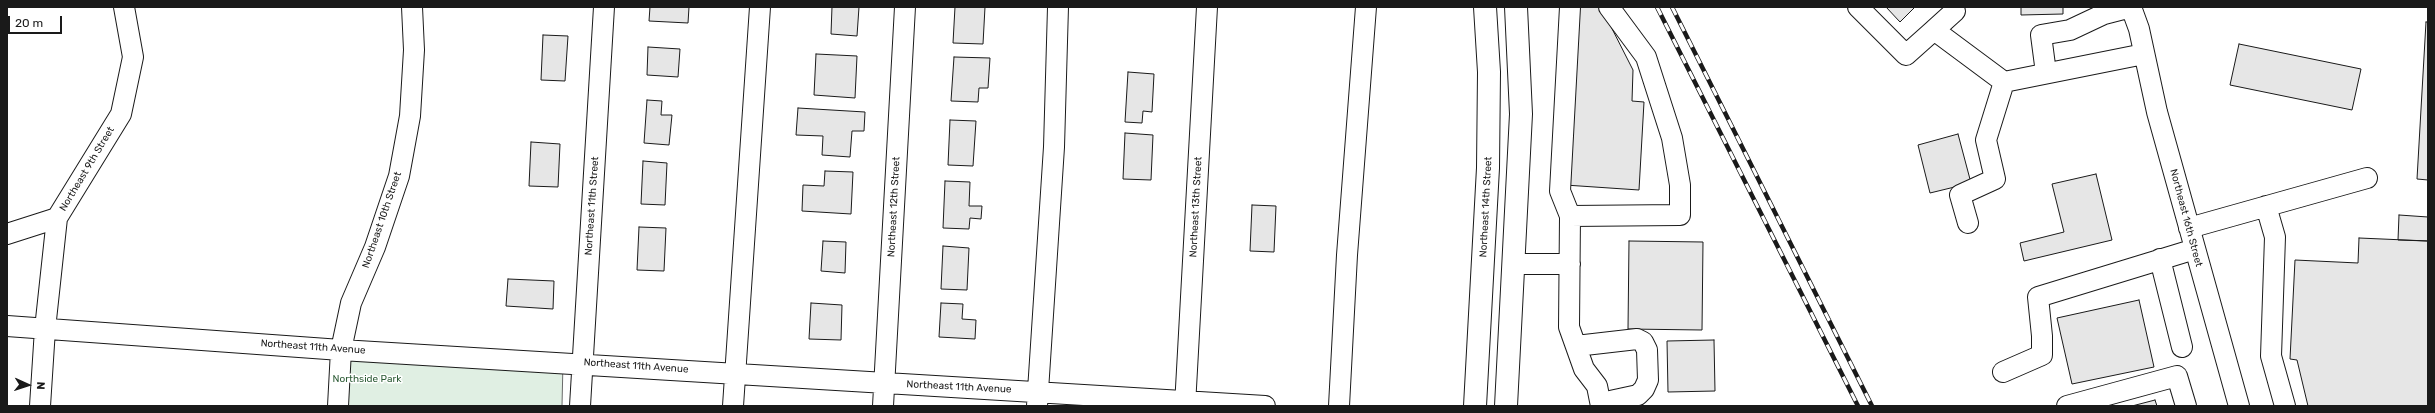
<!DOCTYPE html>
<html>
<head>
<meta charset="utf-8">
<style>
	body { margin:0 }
	#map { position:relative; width:2435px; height:413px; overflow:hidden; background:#fff; font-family:Rubik,sans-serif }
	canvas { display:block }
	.frame { position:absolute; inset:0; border:8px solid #1a1a1a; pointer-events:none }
	.north { position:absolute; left:8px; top:365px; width:40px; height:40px; -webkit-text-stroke:3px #fff; paint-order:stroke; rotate:93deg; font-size:11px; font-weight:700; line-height:16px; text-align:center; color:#1a1a1a }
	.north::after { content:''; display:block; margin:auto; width:14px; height:18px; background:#1a1a1a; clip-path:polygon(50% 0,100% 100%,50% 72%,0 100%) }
	.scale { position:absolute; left:8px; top:16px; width:54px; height:18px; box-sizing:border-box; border:2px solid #1a1a1a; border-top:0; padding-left:5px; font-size:12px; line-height:14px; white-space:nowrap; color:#1a1a1a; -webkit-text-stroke:3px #fff; paint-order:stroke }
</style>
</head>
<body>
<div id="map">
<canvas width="2435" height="413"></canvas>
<div class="frame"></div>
<div class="north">N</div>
<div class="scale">20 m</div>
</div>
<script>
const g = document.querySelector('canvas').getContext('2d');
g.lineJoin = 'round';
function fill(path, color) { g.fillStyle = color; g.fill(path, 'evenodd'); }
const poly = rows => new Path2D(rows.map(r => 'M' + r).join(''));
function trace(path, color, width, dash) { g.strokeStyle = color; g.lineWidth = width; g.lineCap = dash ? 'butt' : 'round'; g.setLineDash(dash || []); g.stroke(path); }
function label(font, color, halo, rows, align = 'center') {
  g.font = font + ' Rubik,sans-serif'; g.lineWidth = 3; g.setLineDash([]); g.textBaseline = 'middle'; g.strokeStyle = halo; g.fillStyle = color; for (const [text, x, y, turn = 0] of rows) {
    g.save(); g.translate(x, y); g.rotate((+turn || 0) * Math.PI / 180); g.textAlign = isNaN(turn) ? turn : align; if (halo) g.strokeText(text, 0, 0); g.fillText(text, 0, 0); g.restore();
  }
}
const green = poly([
	[341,350,563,362,562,406,338,406,341,350]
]);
fill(green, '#e0efe3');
trace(green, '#6a6a6a', 1);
const building = poly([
	[650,7,689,7,688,23,649,21,650,7],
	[832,7,859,7,857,36,831,34,832,7],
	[955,7,985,7,983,44,953,43,955,7],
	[1575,7,1601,7,1633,70,1632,101,1644,102,1639,190,1565,185,1575,7],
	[1886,7,1915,7,1900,22,1886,7],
	[2021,7,2063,7,2063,14,2021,15,2021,7],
	[2426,22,2428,22,2428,180,2417,179,2426,22],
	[543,35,568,36,565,81,541,80,543,35],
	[2239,44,2361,69,2352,110,2230,85,2239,44],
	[648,47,680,49,678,77,647,75,648,47],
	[816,54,857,56,855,98,814,95,816,54],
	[954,57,990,58,988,88,979,88,978,102,951,101,954,57],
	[1128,72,1154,74,1152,112,1143,111,1142,123,1125,122,1128,72],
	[647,100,662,101,661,115,672,115,669,145,644,143,647,100],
	[798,108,865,112,864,131,852,131,850,157,822,155,823,136,796,135,798,108],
	[950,120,976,121,973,166,948,165,950,120],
	[1125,133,1153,135,1151,180,1123,179,1125,133],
	[1958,134,1971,183,1930,193,1918,145,1958,134],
	[531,142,560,144,558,187,529,186,531,142],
	[643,161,667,163,665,205,641,204,643,161],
	[825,171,853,172,851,214,802,211,803,185,824,186,825,171],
	[2096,174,2112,240,2024,261,2020,243,2064,232,2052,184,2096,174],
	[945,181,970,182,969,206,982,206,981,219,970,218,969,229,943,228,945,181],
	[1252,205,1276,206,1274,252,1250,251,1252,205],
	[2399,215,2428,217,2428,241,2398,240,2399,215],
	[639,227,666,228,664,271,637,270,639,227],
	[2359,238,2428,241,2428,406,2308,406,2297,360,2290,359,2295,260,2358,263,2359,238],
	[823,241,846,242,845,273,821,271,823,241],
	[1629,241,1703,242,1702,330,1628,329,1629,241],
	[943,246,969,248,967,290,941,289,943,246],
	[508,279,554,281,553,309,506,306,508,279],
	[2139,300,2154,367,2072,384,2057,318,2139,300],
	[811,303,842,305,841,340,809,339,811,303],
	[941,303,963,304,962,319,976,320,975,339,939,337,941,303],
	[1714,340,1715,391,1668,392,1667,341,1714,340],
	[2155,400,2157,406,2132,406,2155,400]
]);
fill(building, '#e6e6e6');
trace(building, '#1a1a1a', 1);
const minor = poly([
	[1570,7,1560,191,1570,216],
	[1858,7,1906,55,1934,30,2004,82,2144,54],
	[2131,7,2139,29,2157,112,2239,406],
	[1934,30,1955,11],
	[2046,73,2041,35,2070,30,2104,14,2131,7],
	[2266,206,2275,237,2271,356,2285,406],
	[1968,223,1960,195,1995,179,1986,140,2004,82],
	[2189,228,2367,178],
	[7,234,57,218],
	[2160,259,2182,347],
	[1514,264,1570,264],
	[7,326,341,350,1265,406],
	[1576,346,1637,339,1643,342,1647,350,1648,380,1644,389,1638,395,1601,403],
	[2003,372,2042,355,2042,336,2038,297,2195,249],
	[40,406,45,329,57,218,121,114,133,57,124,7],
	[338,406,341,350,351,303,375,247,399,176,410,116,414,50,412,7],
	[580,406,604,7],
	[733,406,760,7],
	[883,406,905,7],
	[1037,406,1054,147,1058,7],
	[1185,406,1207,7],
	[1339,406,1347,255,1366,7],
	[1601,406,1597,386,1584,369,1569,327,1570,216,1680,215,1680,185,1672,138,1646,57,1609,7],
	[2067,406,2177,376,2186,406]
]);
const major = poly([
	[1475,406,1488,168,1489,72,1485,7],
	[1506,406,1521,114,1516,7]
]);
trace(minor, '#1a1a1a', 22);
trace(major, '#1a1a1a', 24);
trace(minor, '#fff', 20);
trace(major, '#fff', 22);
const rail = poly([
	[1657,7,1858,406],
	[1672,7,1872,406]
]);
trace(rail, '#1a1a1a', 4.5);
trace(rail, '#fff', 3, [9]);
label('10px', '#1a1a1a', '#fff', [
	["Northeast 9th Street",87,169,-59],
	["Northeast 11th Street",592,206,-86],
	["Northeast 12th Street",894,207,-87],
	["Northeast 13th Street",1196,207,-87],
	["Northeast 14th Street",1486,207,-87],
	["Northeast 16th Street",2186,218,75],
	["Northeast 10th Street",382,220,-71],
	["Northeast 11th Avenue",313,347,4],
	["Northeast 11th Avenue",636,366,4],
	["Northeast 11th Avenue",959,387,3]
]);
label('10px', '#2b5a34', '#fff', [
	["Northside Park",367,379]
]);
</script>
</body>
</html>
